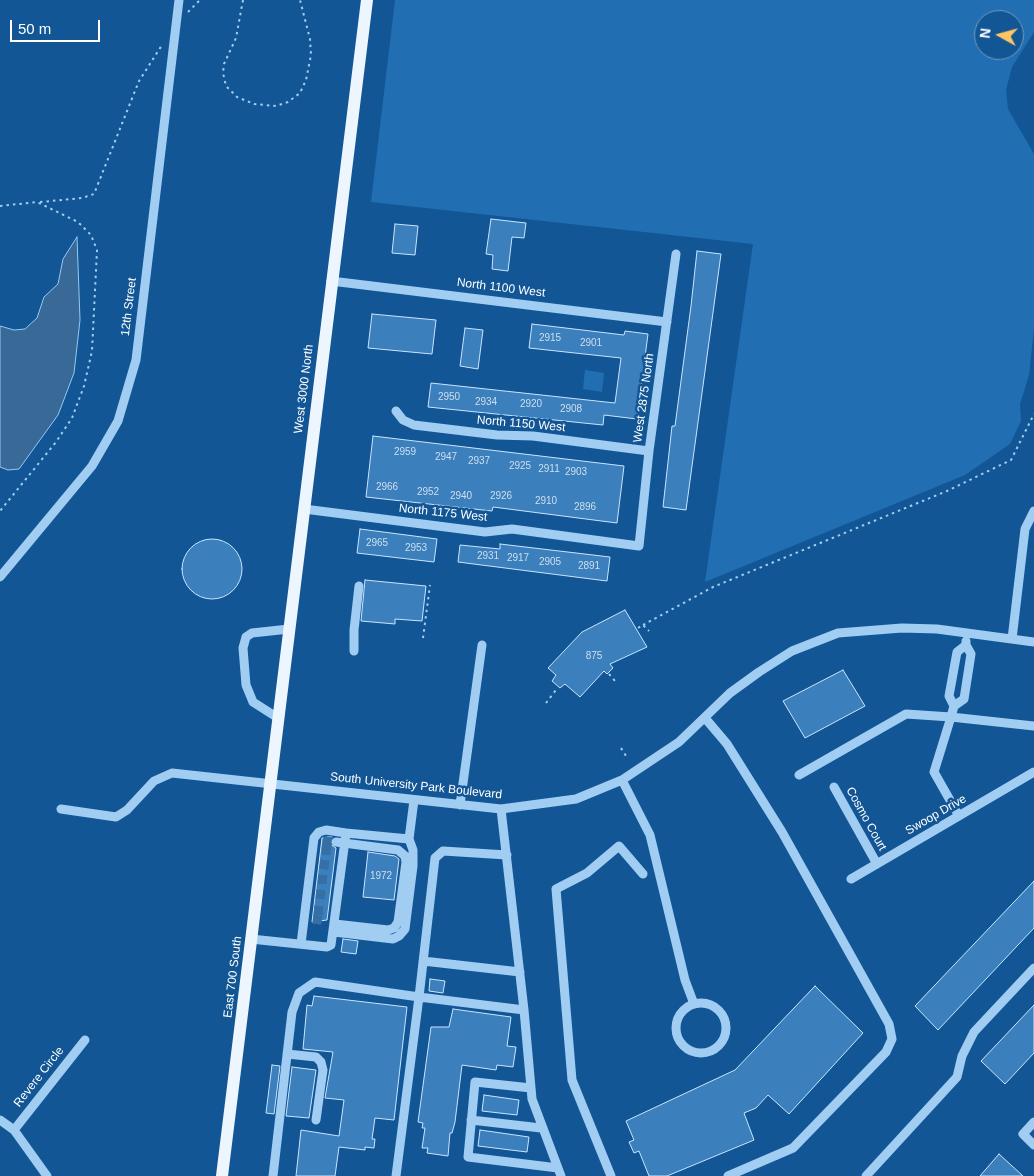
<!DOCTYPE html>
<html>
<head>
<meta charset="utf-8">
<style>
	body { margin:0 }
	#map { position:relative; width:1034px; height:1176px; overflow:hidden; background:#125695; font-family:Helvetica,sans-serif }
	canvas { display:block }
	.north { position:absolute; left:974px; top:10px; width:50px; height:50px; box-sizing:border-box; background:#125695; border:1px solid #719abf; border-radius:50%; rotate:277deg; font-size:14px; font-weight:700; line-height:20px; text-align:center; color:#fff }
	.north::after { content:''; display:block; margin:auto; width:18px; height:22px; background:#ffc563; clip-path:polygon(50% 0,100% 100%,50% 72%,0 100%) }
	.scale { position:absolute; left:10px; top:20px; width:90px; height:22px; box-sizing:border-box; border:2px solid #fff; border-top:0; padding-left:6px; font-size:15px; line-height:18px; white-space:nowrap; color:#fff; -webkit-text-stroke:4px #125695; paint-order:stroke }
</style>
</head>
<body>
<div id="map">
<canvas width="1034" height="1176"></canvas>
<div class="north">N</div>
<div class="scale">50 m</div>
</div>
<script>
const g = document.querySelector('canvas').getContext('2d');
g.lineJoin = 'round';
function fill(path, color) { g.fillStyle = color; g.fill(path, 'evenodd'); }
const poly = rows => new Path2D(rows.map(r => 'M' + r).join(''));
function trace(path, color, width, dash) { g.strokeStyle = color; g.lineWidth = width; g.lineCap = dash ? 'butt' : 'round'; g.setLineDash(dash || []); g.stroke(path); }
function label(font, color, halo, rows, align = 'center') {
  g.font = font + ' Helvetica,sans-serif'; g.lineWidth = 5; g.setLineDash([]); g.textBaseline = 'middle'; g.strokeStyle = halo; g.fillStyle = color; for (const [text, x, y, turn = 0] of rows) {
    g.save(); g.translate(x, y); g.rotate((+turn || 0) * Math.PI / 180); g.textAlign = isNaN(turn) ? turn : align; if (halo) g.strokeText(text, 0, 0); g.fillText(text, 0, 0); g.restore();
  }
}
fill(poly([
	[395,0,1034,0,1034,32,1012,67,1006,90,1008,109,1034,154,1034,329,1029,375,1020,404,1021,421,1010,444,965,475,705,582,753,244,371,202],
	[984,20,1014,20,1014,50,984,50],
	[585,370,604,373,602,392,583,389]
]), '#216fb2');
const water = poly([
	[77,237,80,320,74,373,58,415,19,469,8,470,0,467,0,326,14,330,25,329,37,318,44,297,58,284,63,259,77,237]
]);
fill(water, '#396a97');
trace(water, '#93c9f6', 1);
const building = poly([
	[491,219,526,223,524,238,512,237,508,271,492,269,493,255,486,254,491,219],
	[395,224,418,226,415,255,392,253,395,224],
	[697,251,721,254,686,510,663,507,672,426,675,426,691,306,697,251],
	[372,314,436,320,432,354,368,348,372,314],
	[532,324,624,335,625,331,648,334,637,419,604,415,603,425,428,407,431,383,615,403,621,358,529,348,532,324],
	[465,328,483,330,478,369,460,366,465,328],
	[373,436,624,466,617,523,493,507,492,511,366,497,373,436],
	[360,529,437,539,434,562,357,553,360,529],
	'182 569a30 30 0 1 1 60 0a30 30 0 1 1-60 0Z',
	[500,544,610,557,607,581,458,562,460,545,500,549,500,544],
	[365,580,426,586,422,621,395,619,395,624,361,621,365,580],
	[625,610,647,647,610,664,613,668,607,674,604,671,580,697,565,684,560,688,552,681,556,675,548,668,582,632,625,610],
	[843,670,865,706,805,738,783,701,843,670],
	[328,837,332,837,330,844,336,848,327,920,312,922,322,838,328,837],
	[368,852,395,856,399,859,394,900,363,897,368,852],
	[1034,881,1034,928,938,1030,915,1006,1034,881],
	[343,939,358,941,356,954,341,952,343,939],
	[430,979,445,981,443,993,429,991,430,979],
	[815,986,863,1033,789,1114,768,1095,756,1108,744,1113,754,1140,667,1176,649,1176,639,1151,634,1153,629,1142,634,1140,626,1121,735,1070,815,986],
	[314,996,407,1007,394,1120,375,1118,372,1139,375,1139,374,1148,365,1147,365,1150,339,1147,335,1176,296,1176,301,1130,339,1136,344,1100,325,1098,333,1052,303,1049,307,1005,312,1006,314,996],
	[1034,1005,1034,1053,1005,1084,981,1061,1034,1005],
	[453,1009,511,1017,507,1046,516,1047,513,1067,497,1065,496,1070,462,1065,455,1122,452,1133,450,1133,448,1156,427,1153,428,1148,422,1148,425,1128,422,1128,423,1123,418,1122,431,1027,449,1027,453,1009],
	[272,1065,280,1066,274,1114,266,1113,272,1065],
	[292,1067,316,1070,309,1118,286,1116,292,1067],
	[484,1095,519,1100,517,1115,482,1111,484,1095],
	[480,1130,529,1137,527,1152,478,1146,480,1130],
	[999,1154,1023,1176,980,1176,999,1154]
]);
fill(building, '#3b7fbd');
trace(building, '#c9e5fd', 1);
trace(poly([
	[323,841,336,842],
	[322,850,335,851],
	[320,864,333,866],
	[318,879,331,880],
	[316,894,329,895],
	[314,910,327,911],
	[313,919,326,921]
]), '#366fa5', 9, [9, 4.5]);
trace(poly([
	[243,0,236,38,224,64,223,73,226,86,237,97,254,104,276,106,288,102,300,93,306,80,311,55,310,39,300,0],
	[188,12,200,0],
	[40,202,82,198,94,194,139,81,162,45],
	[0,206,37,202,78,222,91,235,97,250,92,351,84,386,72,418,56,442,0,511],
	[643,625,713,587,947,491,1011,460,1034,414],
	[638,628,643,625,649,631],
	[423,638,430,585],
	[609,674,615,681],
	[546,703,556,690],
	[621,748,628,759]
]), '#a1cdf3', 2, [2.5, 4]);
trace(poly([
	[331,281,667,322],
	[396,411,403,420,414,425,497,435,533,436,649,451],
	[304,509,485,532,512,529,639,546,649,451,676,254],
	[0,577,92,466,118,421,136,360,179,0],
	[1012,639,1025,529,1034,511],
	[354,651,354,630,359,586],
	[954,706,964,699,971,654,966,645,966,641],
	[278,718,253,702,246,685,243,648,246,637,252,633,289,629],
	[705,718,727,744,782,832,889,1024,892,1039,886,1052,793,1148,728,1176],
	[799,775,906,714,951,717,954,706,949,696,957,652,966,645],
	[622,780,650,835,685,980,694,1004],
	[834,787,877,864],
	[460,805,482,645],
	[61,809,116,817,127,810,154,781,172,773,501,809,576,799,622,780,679,742,730,693,759,672,792,651,838,633,902,628,937,629,1034,642],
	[501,809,524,1010,532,1099,561,1176],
	[959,816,934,772,951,717,1034,726],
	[507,855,443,851,435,858,419,997,524,1010],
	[851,879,1034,772],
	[335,924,388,930,394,928,398,922,406,862,405,856,398,850,336,842],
	[334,932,393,939,399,936,405,929,413,866,413,850,409,839],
	[251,939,327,947,331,945,346,833,409,839,414,800],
	[301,944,314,838,319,832,326,830,346,833],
	[423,961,520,972],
	'676 1028a25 25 0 1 1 50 0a25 25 0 1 1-50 0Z',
	[287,1054,316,1057,321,1062,323,1070,316,1120],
	[531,1088,475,1082,468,1157,558,1168],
	[0,1120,14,1130,47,1176],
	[471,1120,541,1128],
	[1034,1122,1023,1134,1034,1145],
	[14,1130,85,1040],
	[273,1176,292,1012,299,993,315,982,419,997,396,1176],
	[611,1176,572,1080,556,889,587,873,619,846,643,874],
	[866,1176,957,1077,962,1056,974,1032,1034,968]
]), '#a1cdf3', 9);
trace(poly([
	[222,1176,367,0]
]), '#edf6ff', 12);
label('10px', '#cedfee', null, [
	["2915",550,338],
	["2901",591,343],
	["2950",449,397],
	["2934",486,402],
	["2920",531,404],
	["2908",571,409],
	["2959",405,452],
	["2947",446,457],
	["2937",479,461],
	["2925",520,466],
	["2911",549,469],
	["2903",576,472],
	["2966",387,487],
	["2952",428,492],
	["2940",461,496],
	["2926",501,496],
	["2910",546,501],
	["2896",585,507],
	["2965",377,543],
	["2953",416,548],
	["2931",488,556],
	["2917",518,558],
	["2905",550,562],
	["2891",589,566],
	["875",594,656],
	["1972",381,876]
]);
label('12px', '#fff', '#125695', [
	["North 1100 West",501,288,7],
	["12th Street",129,307,-83],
	["West 3000 North",304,389,-83],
	["West 2875 North",644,398,-82],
	["North 1150 West",521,424,5],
	["North 1175 West",443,513,6],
	["South University Park Boulevard",416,786,6],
	["Swoop Drive",936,815,-30],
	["Cosmo Court",866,819,61],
	["East 700 South",233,977,-83],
	["Revere Circle",39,1077,-52]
]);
</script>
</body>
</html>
